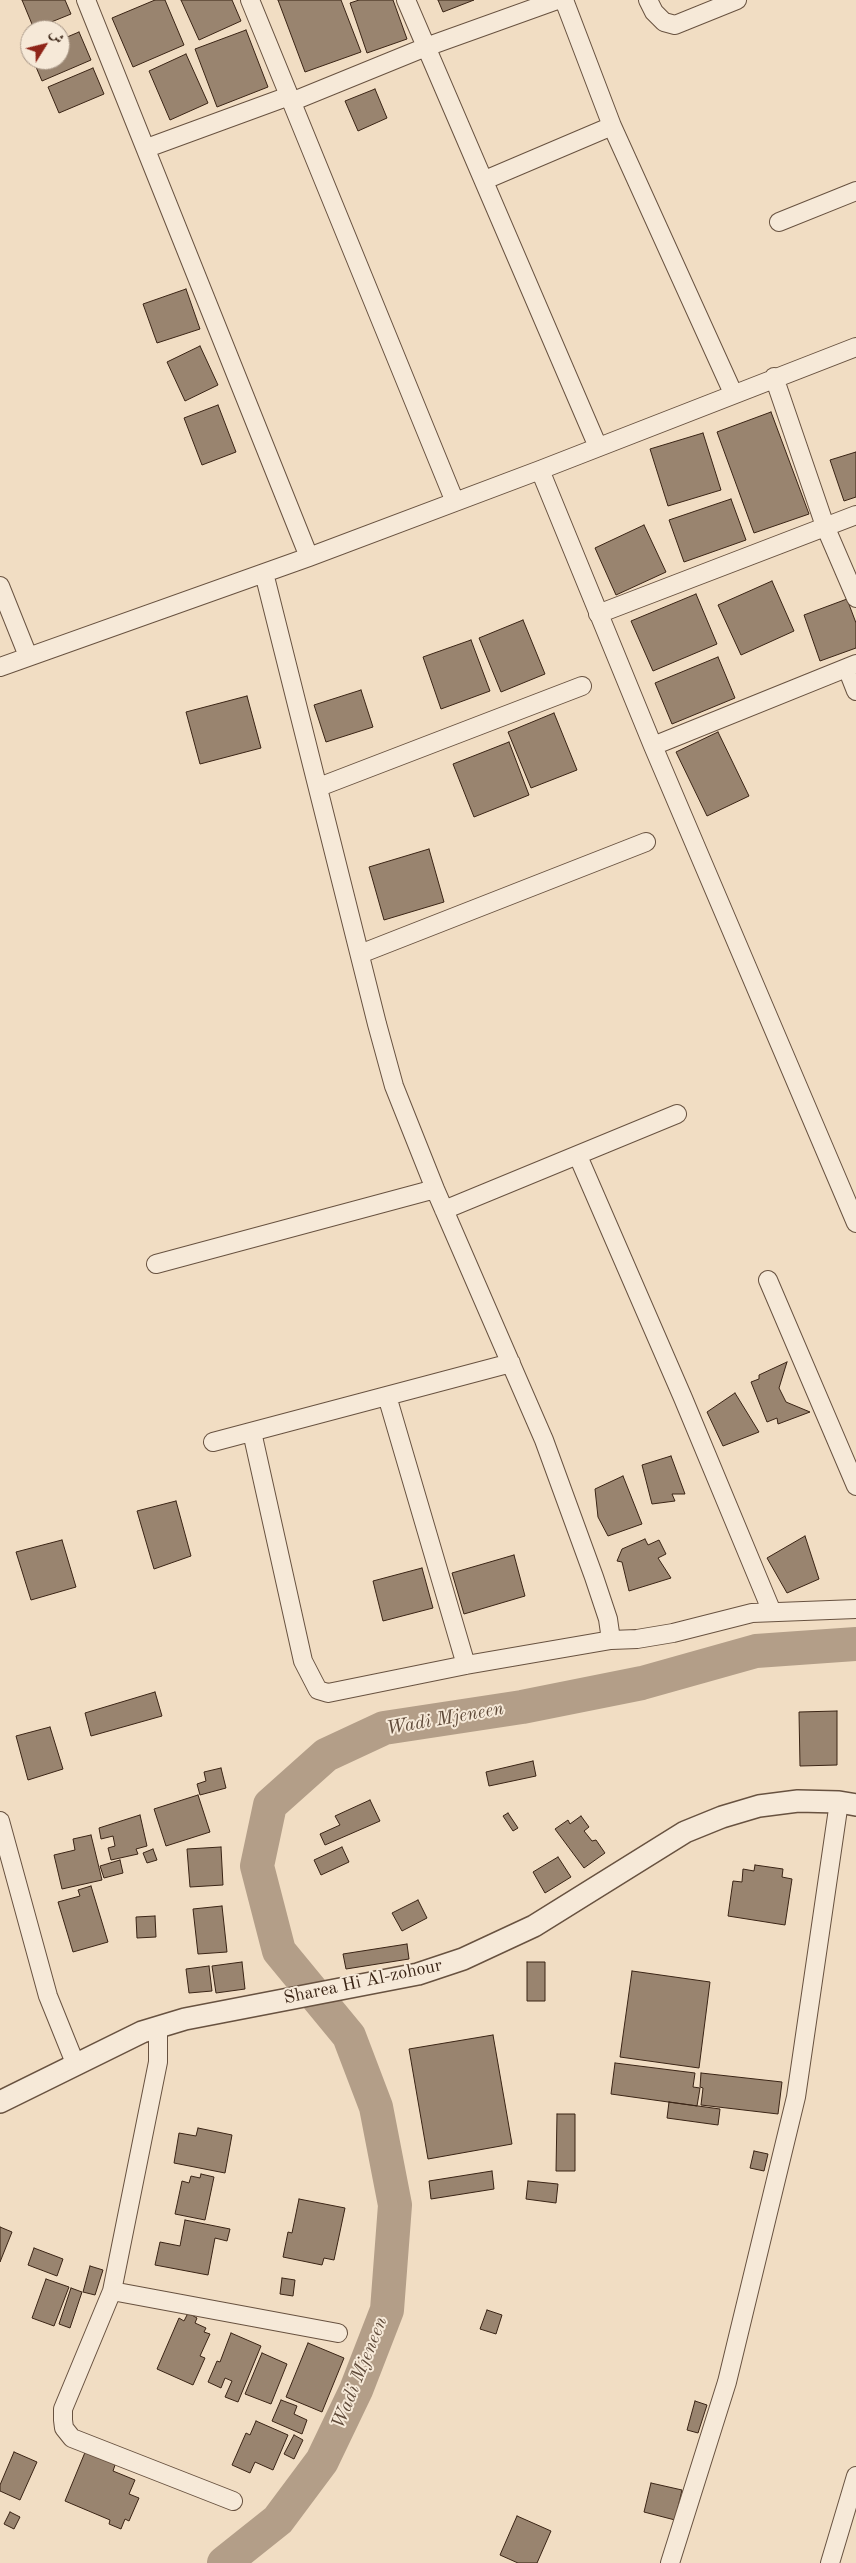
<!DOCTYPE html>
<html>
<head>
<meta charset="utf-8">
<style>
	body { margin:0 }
	#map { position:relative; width:856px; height:2563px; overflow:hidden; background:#f1ddc3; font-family:"Old Standard TT",Amiri,serif }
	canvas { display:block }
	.north { position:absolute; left:20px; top:20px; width:50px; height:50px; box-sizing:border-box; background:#f6e9d8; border:1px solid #ab9a8a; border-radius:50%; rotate:54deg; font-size:14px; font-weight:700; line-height:20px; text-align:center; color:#3a2415 }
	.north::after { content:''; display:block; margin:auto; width:18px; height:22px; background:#8f2418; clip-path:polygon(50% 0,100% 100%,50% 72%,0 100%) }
</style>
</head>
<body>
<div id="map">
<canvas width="856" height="2563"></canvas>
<div class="north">ش</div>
</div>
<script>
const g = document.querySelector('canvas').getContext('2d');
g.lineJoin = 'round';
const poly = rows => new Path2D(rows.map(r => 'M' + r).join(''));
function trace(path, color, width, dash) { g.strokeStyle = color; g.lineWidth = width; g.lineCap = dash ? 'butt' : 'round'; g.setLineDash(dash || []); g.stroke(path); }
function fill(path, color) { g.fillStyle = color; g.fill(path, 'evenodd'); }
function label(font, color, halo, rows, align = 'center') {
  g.font = font + ' "Old Standard TT",serif'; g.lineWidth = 4; g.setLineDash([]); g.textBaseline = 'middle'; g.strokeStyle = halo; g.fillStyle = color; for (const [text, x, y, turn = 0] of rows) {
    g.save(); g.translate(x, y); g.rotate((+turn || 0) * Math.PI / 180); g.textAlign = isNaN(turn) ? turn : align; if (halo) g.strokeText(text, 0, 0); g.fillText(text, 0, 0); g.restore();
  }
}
trace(poly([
	[224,2563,278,2520,322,2461,356,2390,387,2310,395,2205,376,2107,349,2036,279,1951,257,1866,270,1805,326,1755,384,1728,522,1707,642,1683,756,1651,856,1644]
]), '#b39e88', 34);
const building = poly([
	[22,0,65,0,71,14,34,29,22,0],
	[155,0,165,0,184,45,133,67,112,18,155,0],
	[181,0,232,0,241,21,199,40,181,0],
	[278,0,341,0,361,52,305,72,278,0],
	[359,0,393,0,407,39,367,53,350,3,359,0],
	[438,0,474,0,443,12,438,0],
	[246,30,268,87,217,107,195,49,246,30],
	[79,32,91,60,42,81,33,60,60,60,60,40,79,32],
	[186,54,208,103,170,120,149,71,186,54],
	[93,68,104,94,59,113,48,87,93,68],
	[375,89,387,118,358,131,345,101,375,89],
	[186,289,200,329,157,343,143,304,186,289],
	[200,346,218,385,185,401,167,362,200,346],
	[218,405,236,452,202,465,184,418,218,405],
	[771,412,809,514,754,533,717,432,771,412],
	[703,433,721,490,668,506,650,449,703,433],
	[856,452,856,497,844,501,830,460,856,452],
	[731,499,746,540,684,562,669,520,731,499],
	[644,525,666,572,616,595,595,548,644,525],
	[772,581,794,631,741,655,718,605,772,581],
	[696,594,717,644,653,671,631,621,696,594],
	[847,599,856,623,856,648,820,661,804,615,847,599],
	[523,620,545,674,501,692,479,638,523,620],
	[471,640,490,691,441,709,423,657,471,640],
	[718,657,735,698,672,724,655,683,718,657],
	[361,690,373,727,326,742,314,705,361,690],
	[247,696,261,748,200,764,186,712,247,696],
	[554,713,577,770,531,788,508,732,554,713],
	[718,732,749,796,707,816,676,752,718,732],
	[509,742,529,795,474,817,453,764,509,742],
	[429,849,444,902,384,920,369,867,429,849],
	[787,1362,779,1388,786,1402,810,1412,778,1424,777,1418,767,1422,751,1382,759,1379,759,1375,787,1362],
	[735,1393,759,1432,723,1446,707,1412,735,1393],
	[671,1456,685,1494,672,1494,675,1501,652,1504,642,1465,671,1456],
	[623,1476,642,1524,608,1536,598,1517,595,1489,623,1476],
	[176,1501,191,1556,154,1569,137,1511,176,1501],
	[805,1536,819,1579,787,1593,767,1558,805,1536],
	[645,1539,648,1545,659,1540,666,1554,658,1558,671,1578,629,1591,622,1562,617,1561,622,1549,645,1539],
	[62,1540,76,1587,31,1600,16,1552,62,1540],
	[514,1555,525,1596,464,1614,452,1573,514,1555],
	[422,1568,433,1608,383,1621,373,1581,422,1568],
	[155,1692,162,1716,91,1736,85,1713,155,1692],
	[837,1711,837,1765,800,1766,799,1712,837,1711],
	[50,1727,63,1769,28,1780,16,1736,50,1727],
	[533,1761,536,1776,489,1786,486,1772,533,1761],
	[221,1768,226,1788,200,1795,197,1784,206,1781,204,1772,221,1768],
	[198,1795,210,1832,166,1846,154,1809,198,1795],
	[370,1800,380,1821,325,1845,320,1834,340,1825,335,1816,370,1800],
	[508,1813,518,1828,513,1831,503,1816,508,1813],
	[140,1815,147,1846,136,1849,138,1854,111,1860,108,1848,115,1846,113,1836,101,1839,99,1828,140,1815],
	[581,1816,589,1827,584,1831,592,1841,596,1840,605,1853,584,1868,555,1829,568,1820,570,1824,581,1816],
	[91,1835,102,1880,62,1889,54,1855,75,1850,73,1839,91,1835],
	[221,1847,223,1885,190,1887,187,1849,221,1847],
	[342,1847,349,1862,321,1875,314,1860,342,1847],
	[153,1849,157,1860,147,1863,143,1853,153,1849],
	[558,1857,571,1877,545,1893,533,1872,558,1857],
	[120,1860,123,1873,104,1878,100,1866,120,1860],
	[755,1865,783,1869,782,1877,792,1879,785,1925,728,1916,733,1881,742,1882,743,1869,754,1871,755,1865],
	[91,1886,108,1942,73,1952,58,1902,80,1896,78,1890,91,1886],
	[418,1900,427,1918,402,1931,392,1913,418,1900],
	[222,1906,227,1952,198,1954,193,1909,222,1906],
	[155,1916,156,1937,137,1938,136,1917,155,1916],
	[407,1944,409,1959,346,1969,343,1954,407,1944],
	[242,1962,245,1989,216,1993,212,1966,242,1962],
	[527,1962,545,1962,545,2001,527,2001,527,1962],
	[209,1966,212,1991,189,1993,186,1969,209,1966],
	[632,1971,710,1982,699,2068,620,2057,632,1971],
	[493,2035,512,2144,428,2159,409,2049,493,2035],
	[615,2063,695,2073,693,2087,700,2088,697,2106,611,2094,615,2063],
	[701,2073,782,2082,778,2114,701,2105,703,2088,700,2087,701,2073],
	[669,2102,720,2109,718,2125,667,2118,669,2102],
	[557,2114,575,2114,575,2171,556,2171,557,2114],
	[198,2128,232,2135,225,2173,174,2163,179,2133,196,2136,198,2128],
	[754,2151,768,2154,764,2171,750,2168,754,2151],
	[492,2171,494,2189,431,2199,429,2181,492,2171],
	[201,2174,214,2177,205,2220,175,2214,182,2181,189,2183,191,2176,200,2178,201,2174],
	[528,2181,558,2184,556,2203,526,2199,528,2181],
	[299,2199,345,2208,334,2260,324,2258,322,2265,283,2257,288,2232,292,2233,299,2199],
	[185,2220,230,2229,227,2241,215,2238,208,2275,155,2265,160,2242,180,2246,185,2220],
	[0,2227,12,2232,0,2262,0,2227],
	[34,2248,63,2259,57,2276,28,2265,34,2248],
	[90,2266,103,2270,95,2295,83,2292,90,2266],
	[282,2278,295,2280,293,2296,280,2294,282,2278],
	[46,2279,69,2287,54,2326,32,2318,46,2279],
	[71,2288,82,2292,70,2328,59,2324,71,2288],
	[487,2310,502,2315,496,2334,480,2329,487,2310],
	[188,2313,197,2318,195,2323,206,2328,204,2332,210,2334,200,2356,205,2358,193,2385,157,2369,179,2318,184,2321,188,2313],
	[231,2333,261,2346,238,2402,225,2397,232,2381,225,2378,221,2388,208,2382,217,2361,220,2362,231,2333],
	[308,2343,344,2358,322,2412,286,2397,308,2343],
	[262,2353,287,2364,271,2404,245,2394,262,2353],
	[281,2400,297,2406,294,2414,307,2420,302,2434,272,2421,281,2400],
	[695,2401,707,2405,698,2433,687,2430,695,2401],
	[256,2421,288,2435,273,2470,255,2462,250,2473,232,2465,246,2433,250,2435,256,2421],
	[294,2435,303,2440,294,2459,284,2454,294,2435],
	[86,2450,116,2462,113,2471,135,2480,129,2494,139,2498,129,2521,125,2519,121,2529,109,2524,110,2520,65,2501,86,2450],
	[14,2452,37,2462,20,2500,0,2491,0,2485,14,2452],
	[651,2483,682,2490,675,2520,644,2512,651,2483],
	[10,2512,20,2517,14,2529,4,2524,10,2512],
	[517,2516,551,2531,537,2563,518,2563,500,2555,517,2516]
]);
fill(building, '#99846f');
trace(building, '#3a2415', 1);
const minor = poly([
	[86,0,309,557],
	[250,0,455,502],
	[406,0,598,447],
	[564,0,612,126,733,393],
	[648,0,654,12,664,22,675,25,737,0],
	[291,102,426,47,557,0],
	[147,148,289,96],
	[485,180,612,126],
	[779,222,856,191],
	[774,377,825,526,856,598],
	[540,470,653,746,856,1223],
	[0,586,28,656],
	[598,614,856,515],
	[0,667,309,557,540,470,856,347],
	[847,668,856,691],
	[653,746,856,664],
	[319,787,582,686],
	[360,954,646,842],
	[578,1156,683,1398,772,1612],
	[444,1210,677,1114],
	[156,1264,435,1189],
	[768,1280,856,1486],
	[387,1396,466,1665],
	[252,1432,303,1661,318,1690,328,1693,466,1665,611,1640,608,1619,594,1577,544,1440,435,1189,394,1086,377,1024,264,573],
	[213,1442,511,1363],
	[611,1640,637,1639,673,1633,752,1613,856,1609],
	[0,1821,48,1996,75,2063],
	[158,2027,158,2062,112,2291,63,2409,63,2420,64,2428,72,2438,233,2501],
	[112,2291,338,2333],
	[670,2563,727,2382,796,2097,839,1802],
	[830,2563,856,2476]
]);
const tertiary = poly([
	[0,2102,142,2032,185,2019,418,1974,463,1959,534,1926,685,1832,722,1817,759,1806,798,1801,839,1802,856,1805]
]);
trace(minor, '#685240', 20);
trace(tertiary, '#685240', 24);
trace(minor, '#f6e9d8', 18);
trace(tertiary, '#f6e9d8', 21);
label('18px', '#3a2415', '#f6e9d8', [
	["Sharea Hi Al-zohour",363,1982,-12]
]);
label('italic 19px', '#5e4938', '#f6e9d8', [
	["Wadi Mjeneen",445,1719,-10],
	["Wadi Mjeneen",360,2373,-68]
]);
</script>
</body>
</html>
